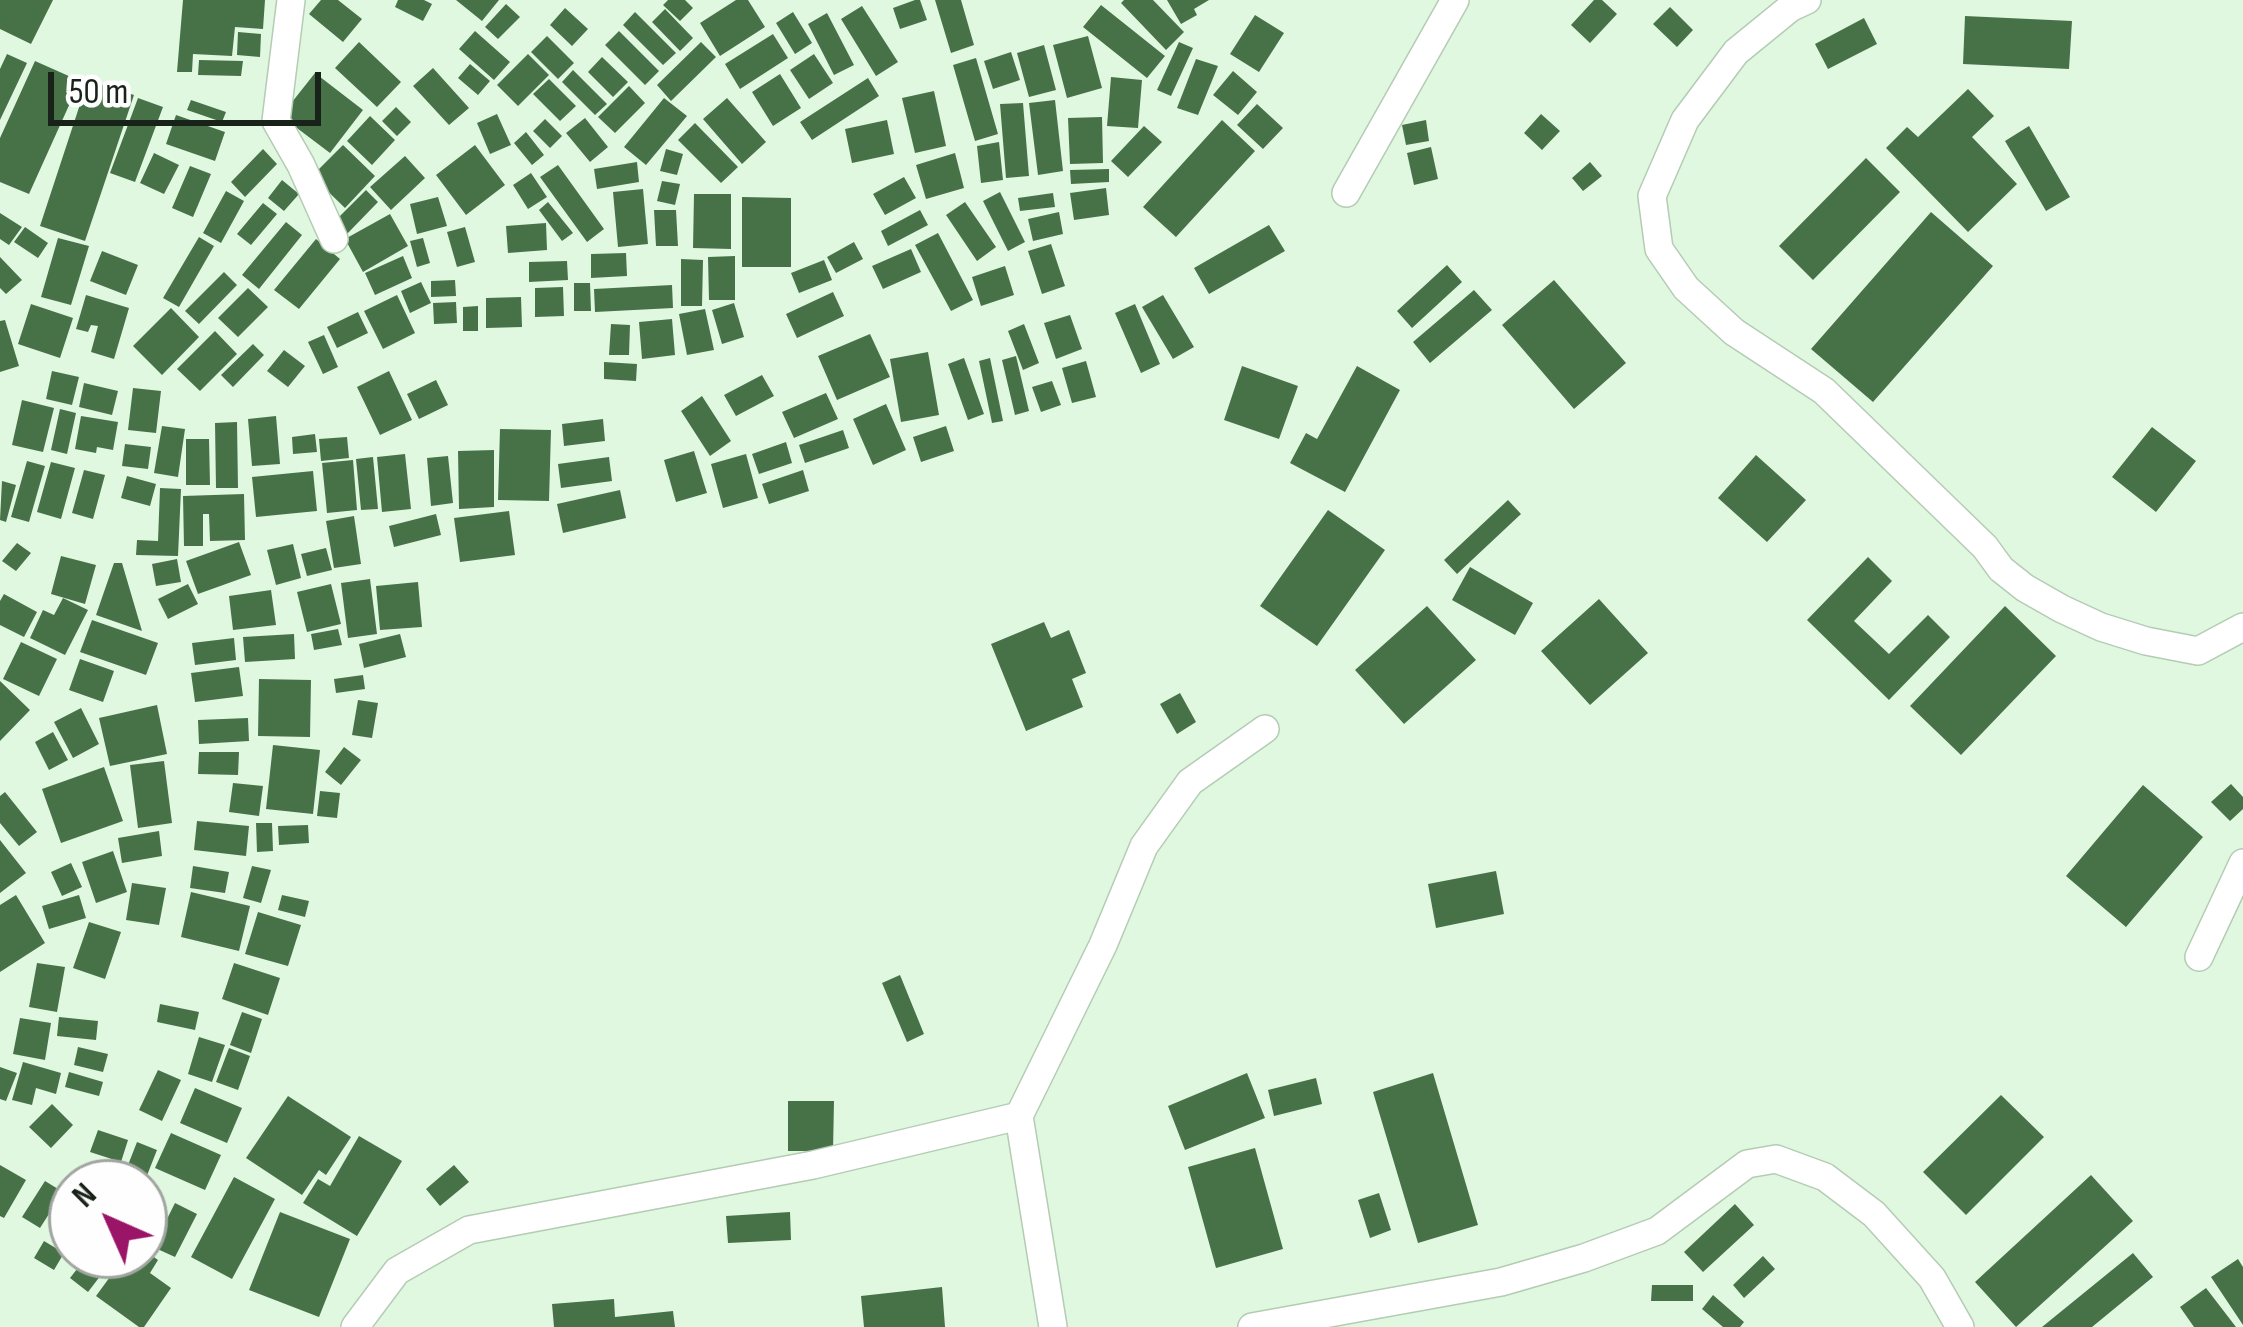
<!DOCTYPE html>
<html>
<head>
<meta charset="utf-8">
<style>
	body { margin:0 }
	#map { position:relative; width:2243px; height:1327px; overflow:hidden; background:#e0f8e0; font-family:"Sofia Sans Condensed",sans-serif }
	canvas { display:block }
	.north { position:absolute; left:48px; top:1159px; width:120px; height:120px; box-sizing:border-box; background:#fefefe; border:3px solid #a2a6a2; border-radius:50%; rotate:315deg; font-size:33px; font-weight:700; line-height:48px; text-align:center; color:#192219 }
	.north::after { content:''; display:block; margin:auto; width:42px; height:54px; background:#9a1468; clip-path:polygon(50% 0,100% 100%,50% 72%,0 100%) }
	.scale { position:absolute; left:48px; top:72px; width:273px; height:54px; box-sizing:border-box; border:6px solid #192219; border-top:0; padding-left:15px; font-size:36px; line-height:42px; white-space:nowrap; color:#192219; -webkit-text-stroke:9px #fefefe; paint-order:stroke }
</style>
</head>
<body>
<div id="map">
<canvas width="2243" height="1327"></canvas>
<div class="north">N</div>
<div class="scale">50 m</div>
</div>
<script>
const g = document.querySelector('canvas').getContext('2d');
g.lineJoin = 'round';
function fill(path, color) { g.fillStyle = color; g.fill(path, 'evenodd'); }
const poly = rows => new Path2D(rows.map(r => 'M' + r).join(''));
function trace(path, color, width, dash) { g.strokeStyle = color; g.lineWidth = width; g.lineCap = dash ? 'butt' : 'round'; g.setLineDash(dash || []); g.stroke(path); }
fill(poly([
	[0,0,53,0,31,44,0,29],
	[183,0,265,0,263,29,235,27,232,56,193,54,192,72,177,72],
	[321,0,338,0,362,19,343,42,309,14],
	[398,0,424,0,432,4,423,21,395,7],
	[456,0,499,0,482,21],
	[668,0,685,0,693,8,680,21,663,5],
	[736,0,748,0,765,27,720,56,700,23],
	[915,0,920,0,927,20,900,29,893,8],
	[935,0,961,0,974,45,951,53],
	[1124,0,1153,0,1184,32,1166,50,1121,3],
	[1167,0,1209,0,1194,9,1197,15,1181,24],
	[1594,0,1602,0,1617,14,1590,43,1571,25],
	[506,4,520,17,498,39,485,27],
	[1101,5,1165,56,1147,78,1083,27],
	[862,6,898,62,876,76,841,19],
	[1670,7,1693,30,1677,47,1653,24],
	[565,8,588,29,572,46,550,25],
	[665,9,693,38,680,51,652,22],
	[635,12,676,53,663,65,623,25],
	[793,12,812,43,795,54,776,23],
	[827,13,854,65,834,75,808,24],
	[1255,15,1284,33,1259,72,1230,54],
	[1965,16,2072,21,2069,69,1963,64],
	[1864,18,1877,44,1828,69,1815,44],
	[475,31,510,62,494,80,459,49],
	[619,31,659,71,645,85,605,45],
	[238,32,261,34,260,57,237,55],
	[773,34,788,58,740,89,725,64],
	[547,36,574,63,558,79,531,52],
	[1088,36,1102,88,1067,98,1053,45],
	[359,42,401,82,377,107,335,68],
	[701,42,716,57,671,101,657,85],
	[1179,42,1193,48,1171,96,1157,90],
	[1044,45,1056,90,1029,97,1017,53],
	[1011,52,1020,80,993,89,984,61],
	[7,54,27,63,0,120,0,69],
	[528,54,549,75,518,106,497,85],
	[814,54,833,83,809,99,790,70],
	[602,57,628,82,613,97,588,72],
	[976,58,998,134,975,141,953,65],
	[1196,59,1218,66,1198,115,1177,108],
	[199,60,243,61,241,76,198,75],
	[35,61,80,81,29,194,0,182,0,138],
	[470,64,490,81,478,95,458,78],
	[433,68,469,108,449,125,413,86],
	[573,70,607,104,595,115,562,82],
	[1233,71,1257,92,1238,115,1213,95],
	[315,73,363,110,330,153,281,116],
	[780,74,801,108,773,126,752,92],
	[1111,77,1142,80,1138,128,1107,126],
	[868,78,879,96,812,140,800,122],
	[549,79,576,106,560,121,533,94],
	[88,80,134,95,85,241,40,226],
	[629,86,645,103,615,133,598,117],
	[1968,89,1994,116,1972,137,2017,184,1968,232,1886,148,1907,127,1918,137],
	[934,91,946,146,915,153,902,98],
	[138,98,163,107,135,182,110,173],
	[664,98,687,116,646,165,624,147],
	[727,98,766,142,742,164,703,119],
	[191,100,226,112,222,122,187,110],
	[1055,100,1063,171,1038,175,1029,103],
	[1023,103,1029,176,1006,178,1000,104],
	[1257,104,1283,128,1263,149,1237,125],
	[396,107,411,122,397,136,382,121],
	[497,114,511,145,490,154,477,123],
	[1541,114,1560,131,1542,150,1524,133],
	[176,115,225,132,215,161,166,144],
	[370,116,395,140,372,165,347,141],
	[1102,117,1103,163,1070,164,1068,118],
	[585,118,608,147,590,162,566,133],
	[545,119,562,136,550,148,533,131],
	[887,120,894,154,852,163,845,129],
	[1222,120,1255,151,1176,237,1143,207],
	[1426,120,1429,141,1406,145,1402,125],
	[695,123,738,167,721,183,678,140],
	[1144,126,1162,142,1128,177,1111,161],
	[2029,126,2070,197,2046,211,2005,141],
	[526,132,544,155,532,165,514,143],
	[999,142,1003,180,981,183,977,146],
	[343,145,375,176,345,208,312,176],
	[475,145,505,185,466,215,436,175],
	[1431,147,1438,179,1414,185,1407,153],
	[263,149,277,164,245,197,231,182],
	[666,149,683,154,677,175,660,171],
	[154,153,179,165,164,194,140,183],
	[955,153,964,188,926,199,916,165],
	[405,156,425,178,391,210,370,187],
	[1866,158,1900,192,1813,280,1779,246],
	[637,162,639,182,597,189,594,169],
	[1590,162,1602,176,1583,191,1572,178],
	[558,165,604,229,587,242,540,177],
	[190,166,211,174,193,217,172,208],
	[1109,169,1109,182,1071,184,1070,170],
	[531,173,547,197,528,209,513,185],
	[904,177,916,198,885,215,873,194],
	[282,180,299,194,284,211,268,198],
	[662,181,680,184,675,205,657,201],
	[1106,188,1109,215,1074,220,1070,193],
	[643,189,648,244,618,247,613,192],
	[366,190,378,202,346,235,333,223],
	[226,191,244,201,221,243,203,233],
	[1000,192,1025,242,1008,251,983,201],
	[1053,193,1055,207,1020,211,1018,198],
	[694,194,731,194,731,249,693,248],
	[438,197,447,226,417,234,410,204],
	[742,197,791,198,791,267,742,267],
	[548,202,573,233,562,241,539,210],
	[965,202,996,247,977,261,946,215],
	[263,203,277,214,251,245,237,234],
	[654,210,676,210,678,246,656,246],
	[920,210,928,225,888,246,881,231],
	[1059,212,1063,234,1033,241,1028,219],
	[1931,212,1993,266,1873,402,1811,349],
	[0,213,22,227,9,245,0,239],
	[390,214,408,246,363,272,345,239],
	[286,222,302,235,259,289,242,275],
	[546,223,547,250,508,253,506,226],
	[1269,225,1285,251,1209,294,1194,268],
	[25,227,48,243,38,258,14,242],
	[465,227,475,262,457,267,447,232],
	[938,233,973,300,951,311,915,245],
	[199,237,214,246,179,307,163,298],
	[58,238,89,246,71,305,41,297],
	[423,238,430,263,417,267,410,241],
	[316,239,340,259,299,309,274,290],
	[854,242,863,259,836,273,827,257],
	[1051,244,1065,286,1042,294,1028,251],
	[911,249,921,272,883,289,872,266],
	[102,251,138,265,126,295,90,281],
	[626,253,627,276,591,278,591,254],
	[403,256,412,278,375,295,365,273],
	[735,256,735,300,709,300,708,257],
	[0,257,22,280,6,294,0,288],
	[681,259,703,260,702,306,681,306],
	[824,260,832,280,799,293,791,273],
	[567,261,568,280,529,282,529,262],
	[1447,265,1462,282,1412,328,1397,311],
	[1005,266,1014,295,981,306,972,277],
	[224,272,237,285,199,324,185,311],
	[455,280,456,296,431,297,431,281],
	[1554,280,1626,363,1574,409,1502,325],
	[421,282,431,303,410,313,401,291],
	[574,283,590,283,591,311,574,311],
	[672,285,673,308,595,312,594,289],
	[563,287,564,316,535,317,535,288],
	[248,288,268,307,238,337,218,318],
	[1474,290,1492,310,1430,363,1413,342],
	[833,292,844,316,797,338,786,314],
	[86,295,129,308,114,359,91,352,98,326,91,325,88,332,76,329],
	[397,295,415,333,383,349,364,311],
	[1163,295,1194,347,1173,359,1142,307],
	[521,297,522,327,486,328,486,298],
	[456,302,457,323,434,324,433,303],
	[734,303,744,337,722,344,712,310],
	[31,304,73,318,60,358,18,344],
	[1135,304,1160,364,1141,373,1115,313],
	[478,306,478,331,463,331,463,307],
	[171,308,199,337,162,375,133,346],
	[705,309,714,350,687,355,679,314],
	[358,312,368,333,337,348,327,327],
	[1070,315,1082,349,1056,359,1044,323],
	[672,319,675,355,642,359,639,322],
	[5,320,19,366,0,372,0,321],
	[611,324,630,325,629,355,609,355],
	[1024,324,1039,363,1023,370,1008,331],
	[215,331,237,354,200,391,177,369],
	[870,334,890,377,837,400,818,356],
	[324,335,338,367,323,374,308,342],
	[253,344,264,355,233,387,221,375],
	[284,350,305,366,288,387,267,371],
	[928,352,939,415,901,422,890,359],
	[1016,356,1029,411,1015,415,1002,360],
	[964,358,984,414,968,420,948,364],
	[990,358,1003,421,992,423,979,361],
	[1086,361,1096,397,1072,403,1062,368],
	[604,362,637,364,636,381,604,379],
	[1242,366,1298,386,1279,439,1224,420],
	[1357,366,1400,390,1345,492,1290,463,1306,433,1317,439],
	[52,371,79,377,72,405,46,399],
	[389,371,412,420,380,435,357,387],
	[762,375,774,396,736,416,724,395],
	[436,380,448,405,419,419,407,394],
	[1052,381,1061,405,1041,412,1032,387],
	[84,383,118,391,112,415,79,407],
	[133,388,161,391,156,433,128,430],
	[826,393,838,419,794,438,782,412],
	[702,396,731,441,710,456,681,411],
	[22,400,54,408,43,452,12,445],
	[886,404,906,450,873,465,853,419],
	[60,409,76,413,67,454,51,450],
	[81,416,118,422,113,450,97,447,96,453,75,449],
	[276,416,280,464,252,466,248,419],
	[603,419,605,441,564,446,562,424],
	[237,422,238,488,216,488,215,423],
	[162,426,185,429,178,477,154,473],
	[946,426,954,451,921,462,913,437],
	[2152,427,2196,461,2156,512,2112,477],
	[500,429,551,430,549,501,498,500],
	[843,430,849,448,805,463,799,445],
	[315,434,317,452,293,454,292,437],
	[347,437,349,458,321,461,319,439],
	[186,439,209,439,210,485,186,485],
	[786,442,792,463,759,474,752,454],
	[125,444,151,447,148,469,122,466],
	[494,450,494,507,459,509,458,451],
	[694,451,707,493,676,502,664,460],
	[405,454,411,509,382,512,377,457],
	[746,454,758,498,723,508,711,464],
	[1756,455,1806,500,1767,542,1718,498],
	[448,456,453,503,431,506,427,458],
	[373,457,378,509,361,510,356,459],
	[609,457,612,481,561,488,558,464],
	[353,460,357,510,327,513,322,463],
	[27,461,45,466,29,522,11,517],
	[51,462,75,468,61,519,37,512],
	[84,470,105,475,93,519,72,513],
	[803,470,809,491,769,504,762,484],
	[313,471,317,511,256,517,252,477],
	[127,476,156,484,150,506,121,498],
	[2,481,16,485,6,522,0,520],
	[160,488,181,489,178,556,136,555,137,540,158,541],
	[620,490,626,518,563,533,557,504],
	[244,494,245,540,210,541,209,514,203,514,203,546,184,546,183,496],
	[1508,500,1521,514,1457,574,1444,560],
	[1328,510,1385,550,1317,646,1260,606],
	[509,511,515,555,460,562,454,518],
	[436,514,441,535,394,547,389,526],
	[354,516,361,564,334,568,326,521],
	[239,542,251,575,198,594,186,561],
	[17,543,31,553,16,571,2,561],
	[293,544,301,578,276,585,267,550],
	[326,548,332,570,307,576,301,554],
	[61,556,96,565,85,604,51,594],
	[1868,557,1892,581,1854,621,1889,654,1928,615,1950,637,1889,700,1807,620],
	[177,559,181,582,156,586,152,564],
	[114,563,122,563,142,631,96,615],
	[1470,567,1533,603,1515,635,1452,600],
	[370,579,377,634,348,638,341,583],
	[418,582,422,627,380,630,376,586],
	[188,584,198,604,168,619,158,599],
	[331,584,341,624,307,632,297,592],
	[271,590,276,625,233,630,229,596],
	[4,594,37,612,24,637,0,625,0,601],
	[63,598,88,610,65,655,30,638,43,610,54,615],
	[1599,599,1648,653,1590,705,1541,651],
	[1427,606,1476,660,1404,724,1355,670],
	[2005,606,2056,656,1961,755,1910,706],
	[92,620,158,643,146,675,80,652],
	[1044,622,1051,638,1069,630,1086,673,1072,679,1083,707,1026,731,991,644],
	[338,629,342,645,314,650,311,634],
	[294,634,295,659,245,662,243,637],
	[400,634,406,657,364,668,359,644],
	[234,638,236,660,195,665,192,643],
	[21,642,57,659,39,696,3,679],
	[80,659,114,671,103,702,69,690],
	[239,667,243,696,195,702,191,673],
	[363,675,365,689,336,693,334,679],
	[259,679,311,680,310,737,258,736],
	[0,681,30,710,0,741],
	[1180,693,1196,722,1177,734,1160,704],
	[358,700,378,703,372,738,352,735],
	[157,705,167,754,110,766,99,718],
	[81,708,99,744,73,758,54,722],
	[248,718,249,741,199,744,198,720],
	[53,732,68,760,49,770,35,742],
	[273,745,320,750,313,814,266,809],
	[344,747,361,760,341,785,325,772],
	[199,752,239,752,238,775,198,774],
	[164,761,172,823,138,828,130,765],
	[104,767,123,821,61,843,42,789],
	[233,783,263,786,259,816,229,812],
	[2231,784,2243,797,2243,809,2230,821,2211,802],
	[2143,785,2203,837,2126,927,2066,876],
	[320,791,340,793,337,818,317,816],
	[5,792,37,832,19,846,0,823,0,796],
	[197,821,249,826,246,856,194,850],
	[256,823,272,823,273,851,257,852],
	[308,825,309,843,279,845,278,826],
	[159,831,162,856,122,863,118,838],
	[0,840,26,873,0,893],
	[113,851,127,892,96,903,82,862],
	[71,863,82,887,62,896,51,872],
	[193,866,229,872,225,893,190,888],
	[252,866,271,870,261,903,243,898],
	[1496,871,1504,914,1436,928,1428,884],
	[132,883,166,888,159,925,126,920],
	[191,892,250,906,239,951,181,937],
	[16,895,45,943,0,972,0,905],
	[79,895,86,918,49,929,42,906],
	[282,895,309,901,305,917,278,910],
	[258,912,301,925,288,966,245,954],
	[89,922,121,932,105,979,73,968],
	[37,963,65,967,57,1012,29,1007],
	[234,963,280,978,268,1015,222,999],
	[900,975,924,1034,907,1042,882,983],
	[160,1004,199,1012,195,1030,157,1022],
	[242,1012,262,1019,251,1053,230,1045],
	[59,1017,98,1021,96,1040,57,1036],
	[20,1018,51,1023,45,1060,13,1054],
	[199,1037,225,1045,212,1082,188,1074],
	[78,1047,108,1054,103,1072,74,1065],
	[229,1048,250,1056,238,1090,216,1082],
	[23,1062,61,1073,56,1094,36,1088,32,1105,12,1100],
	[0,1067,17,1073,6,1101,0,1099],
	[158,1070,181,1080,162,1121,139,1110],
	[69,1072,103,1082,99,1096,65,1087],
	[1247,1073,1265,1118,1185,1150,1168,1106],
	[1433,1073,1478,1225,1418,1243,1373,1092],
	[1316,1078,1322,1104,1274,1116,1268,1090],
	[195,1088,242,1108,227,1143,180,1123],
	[2001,1095,2044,1137,1966,1215,1923,1172],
	[288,1096,351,1137,326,1175,319,1170,302,1195,246,1158],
	[788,1101,834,1101,833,1151,788,1151],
	[52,1104,73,1125,51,1148,29,1127],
	[98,1130,128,1140,121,1162,90,1152],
	[171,1133,221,1155,205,1190,155,1168],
	[359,1136,402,1161,357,1236,303,1203,318,1179,330,1186],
	[137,1142,157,1150,144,1183,121,1183],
	[1255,1148,1283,1249,1216,1268,1188,1167],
	[88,1164,113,1183,72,1183],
	[0,1165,26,1180,4,1218,0,1216],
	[454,1165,469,1182,440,1206,426,1189],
	[2091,1175,2133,1221,2016,1327,1975,1282],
	[234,1177,275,1199,232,1279,191,1257],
	[45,1181,63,1192,40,1228,22,1217],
	[1379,1193,1391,1230,1370,1238,1358,1200],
	[175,1203,197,1214,175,1257,153,1247],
	[1735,1204,1754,1225,1703,1272,1684,1252],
	[72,1209,72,1244,69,1249,52,1238],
	[280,1212,350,1239,319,1317,249,1290],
	[790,1212,791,1240,728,1243,726,1216],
	[44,1241,64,1253,54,1270,34,1258],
	[144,1250,158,1260,150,1273,171,1288,144,1327,139,1327,96,1296,126,1255,144,1255],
	[2133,1253,2153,1277,2092,1327,2042,1327],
	[88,1255,102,1255,111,1262,88,1292,70,1278],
	[1763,1256,1775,1269,1744,1298,1733,1285],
	[2238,1259,2243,1267,2243,1325,2211,1277],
	[1652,1285,1693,1285,1693,1301,1651,1301],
	[942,1287,945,1327,864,1327,861,1296],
	[2206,1288,2236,1327,2194,1327,2180,1307],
	[1713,1295,1744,1322,1740,1327,1723,1327,1702,1309],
	[614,1299,615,1317,673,1311,675,1327,554,1327,552,1304]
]), '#477248');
const street = poly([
	[291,0,276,121,301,165,334,239],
	[1807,0,1790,8,1736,52,1685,120,1652,196,1659,249,1686,288,1734,332,1824,391,1985,547,2001,569,2025,588,2062,609,2101,627,2146,641,2198,651,2243,627],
	[1346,193,1455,0],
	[2199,957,2243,863],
	[1019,1116,1053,1327],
	[355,1327,397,1271,469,1230,813,1165,1019,1116,1103,945,1144,846,1190,782,1265,729],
	[1252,1327,1501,1282,1584,1258,1657,1231,1747,1164,1776,1159,1825,1177,1874,1214,1932,1278,1960,1327]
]);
trace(street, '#b4cbb4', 30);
trace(street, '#fff', 27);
</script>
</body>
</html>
